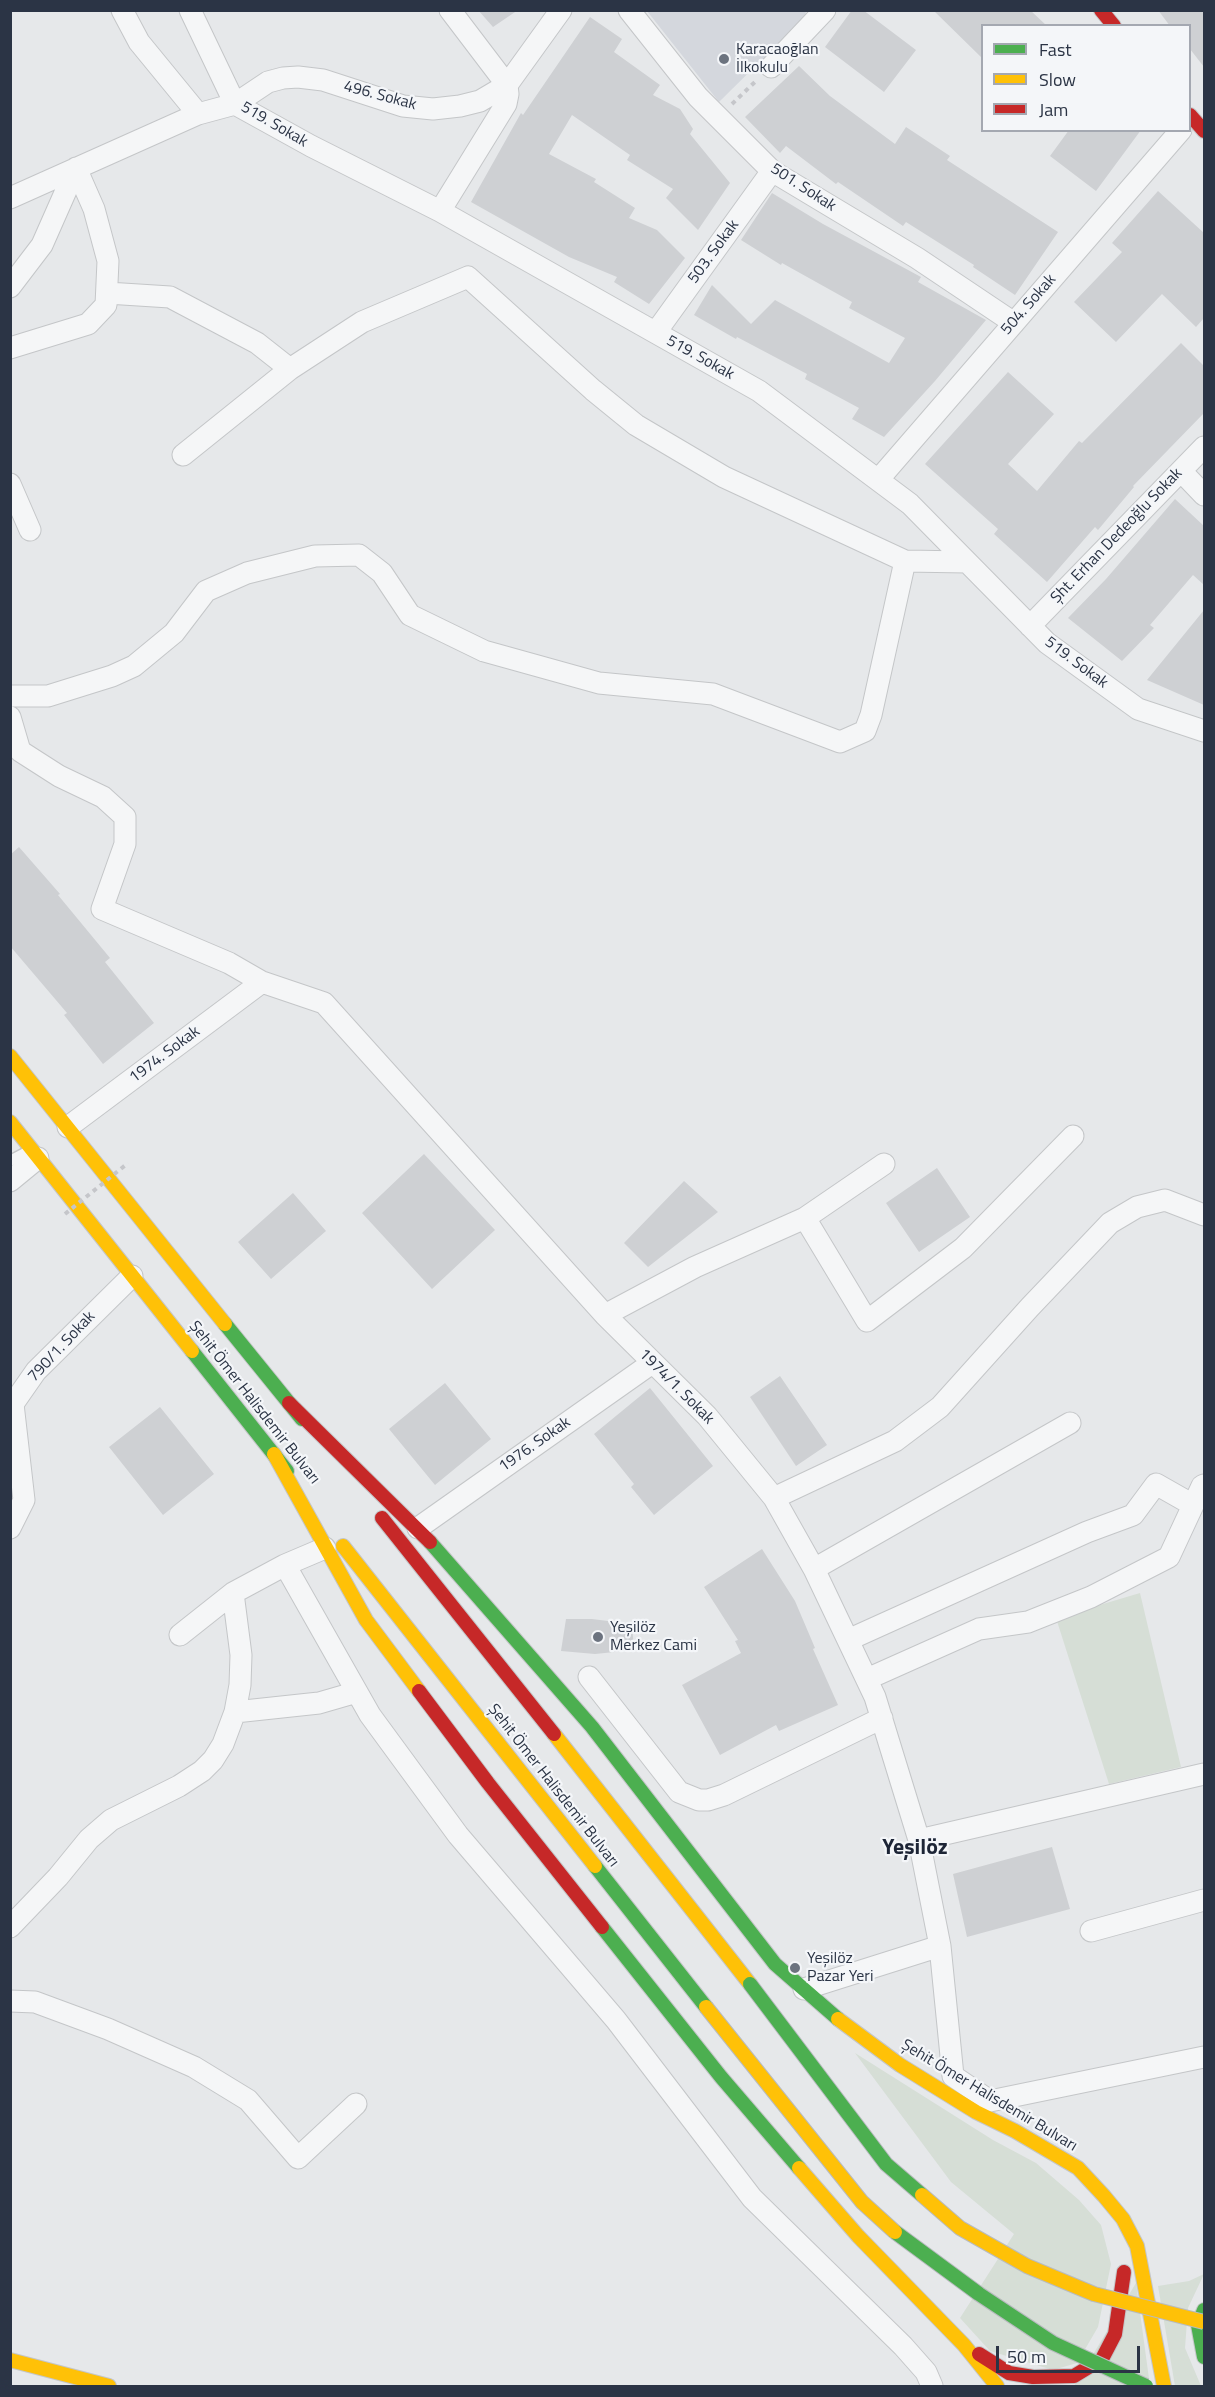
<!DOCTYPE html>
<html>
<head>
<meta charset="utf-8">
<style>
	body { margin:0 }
	#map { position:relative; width:1215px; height:2397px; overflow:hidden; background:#e6e8ea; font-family:"Titillium Web",sans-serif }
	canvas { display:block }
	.frame { position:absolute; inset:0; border:12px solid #2b3445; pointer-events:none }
	.legend { position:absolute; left:981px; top:24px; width:210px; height:108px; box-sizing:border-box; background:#f4f6f9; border:2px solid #a4a8b1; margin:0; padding:8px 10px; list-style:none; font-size:18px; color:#2b3445 }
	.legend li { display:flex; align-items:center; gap:12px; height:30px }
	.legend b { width:30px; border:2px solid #a4a8b1 }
	.scale { position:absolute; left:996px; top:2346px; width:144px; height:27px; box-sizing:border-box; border:3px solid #2b3445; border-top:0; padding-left:8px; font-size:18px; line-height:21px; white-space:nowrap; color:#2b3445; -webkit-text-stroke:4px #f4f6f9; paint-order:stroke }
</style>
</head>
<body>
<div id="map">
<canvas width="1215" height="2397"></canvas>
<div class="frame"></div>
<ul class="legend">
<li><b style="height:8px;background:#4caf50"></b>Fast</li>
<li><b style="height:8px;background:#ffc107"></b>Slow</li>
<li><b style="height:8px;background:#c62828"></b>Jam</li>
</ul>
<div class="scale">50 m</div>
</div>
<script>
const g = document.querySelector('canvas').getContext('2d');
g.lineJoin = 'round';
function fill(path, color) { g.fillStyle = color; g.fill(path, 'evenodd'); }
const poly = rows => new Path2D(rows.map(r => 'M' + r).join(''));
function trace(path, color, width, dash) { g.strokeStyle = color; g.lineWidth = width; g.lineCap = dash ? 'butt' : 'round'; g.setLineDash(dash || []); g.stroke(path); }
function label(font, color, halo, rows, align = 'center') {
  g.font = font + ' "Titillium Web",sans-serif'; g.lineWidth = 4.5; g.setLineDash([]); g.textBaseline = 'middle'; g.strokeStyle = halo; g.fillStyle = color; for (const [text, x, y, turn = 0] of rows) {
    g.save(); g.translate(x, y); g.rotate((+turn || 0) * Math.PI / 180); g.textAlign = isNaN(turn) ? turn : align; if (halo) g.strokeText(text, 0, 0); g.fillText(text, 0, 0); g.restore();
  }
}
fill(poly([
	[647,11,806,11,805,17,719,102]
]), '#d4d7dd');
fill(poly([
	[1140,1593,1181,1767,1109,1784,1056,1618],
	[855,2053,993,2140,1036,2163,1079,2200,1101,2225,1111,2264,1098,2327,1077,2363,1053,2370,990,2351,960,2318,1014,2234,951,2182],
	[1204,2274,1188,2308,1185,2348,1201,2386,1175,2386,1158,2286,1189,2281],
	[1136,2283,1150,2386,1074,2386]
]), '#d6ded6');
fill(poly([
	[478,10,518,10,493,27],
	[852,10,863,10,916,50,884,92,825,47],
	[933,10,1030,10,1047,26,982,26,982,58],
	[1158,10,1204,10,1204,67,1190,49,1190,26,1170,26],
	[590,17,622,39,614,52,660,85,653,95,680,109,693,129,690,134,730,183,698,230,666,198,673,189,627,160,630,155,572,115,549,154,596,179,594,182,635,208,629,218,657,230,685,258,649,304,614,282,617,277,569,257,471,202,521,113,523,115],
	[799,66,830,96,895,144,906,127,950,156,947,160,1058,232,1015,295,973,267,974,265,906,222,903,226,838,182,836,184,786,146,780,153,745,117],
	[1069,130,1141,130,1096,191,1050,156],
	[1158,191,1204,233,1204,318,1196,327,1162,294,1116,342,1074,302,1122,252,1112,243],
	[772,193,823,224,921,277,918,282,986,320,935,381,884,437,852,419,859,408,805,379,807,374,737,337,736,339,694,315,712,285,751,324,775,300,889,363,905,338,849,308,852,302,782,263,781,265,741,240],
	[1181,343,1204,366,1204,413,1133,486,1134,487,1098,530,1095,527,1047,582,994,534,998,529,925,464,1008,372,1054,414,1008,464,1037,491,1079,441,1082,443],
	[1175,499,1204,526,1204,585,1193,575,1150,625,1154,628,1122,661,1068,618,1106,579],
	[1204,610,1204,705,1147,680],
	[19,847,60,894,58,895,110,958,105,962,154,1023,103,1064,64,1015,67,1013,10,946,10,855],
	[424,1154,495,1230,432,1289,362,1213],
	[937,1168,970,1217,919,1252,886,1203],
	[684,1181,718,1212,648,1267,624,1243],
	[293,1193,326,1231,271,1279,238,1242],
	[780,1376,827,1445,796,1466,750,1397],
	[445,1383,491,1439,435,1485,389,1429],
	[650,1388,713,1466,654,1515,631,1487,634,1484,594,1434],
	[160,1407,214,1474,163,1515,109,1447],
	[762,1549,795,1601,815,1648,813,1649,838,1705,779,1731,776,1725,720,1755,682,1685,741,1653,735,1641,738,1640,704,1587],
	[566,1619,592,1619,632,1624,634,1650,595,1654,561,1651],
	[1052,1847,1070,1909,967,1937,953,1874]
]), '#ced0d3');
const lane = poly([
	[10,1161,29,1151]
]);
const street = poly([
	[122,10,139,42,198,114],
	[190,10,235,104,311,146,440,211,759,391,910,504,1047,643,1138,709,1204,731],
	[629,10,698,97,772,171,917,258,1014,323],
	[771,67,825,10],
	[10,198,198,114,235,104,268,82,283,78,298,77,323,80,403,106,433,109,460,106,480,101,507,85,561,10],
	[440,211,506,104,508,94,507,85,450,10],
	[10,287,42,245,76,168],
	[107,293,170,297,257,343,290,369,362,322,468,277,593,390,636,425,724,477,905,561,967,562],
	[656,332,772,171],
	[10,348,88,324,106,305,108,261,94,209,76,168],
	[183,455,290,369],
	[1181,471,1204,495],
	[878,480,1181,130],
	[10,484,30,530],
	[1030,626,1204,447],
	[10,696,48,696,112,676,134,666,174,633,206,591,247,573,315,556,359,555,382,573,410,615,484,651,599,683,713,694,840,742,865,731,871,715,905,561],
	[10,717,20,751,59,776,103,797,125,817,125,844,102,909,229,963,262,982,324,1003,605,1315,707,1416,774,1498,814,1569,875,1697,919,1840,940,1946],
	[68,1127,262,982],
	[10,1181,38,1158],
	[805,1218,867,1321,963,1248,1073,1136],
	[605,1315,695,1267,805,1218,884,1164],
	[774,1498,895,1441,940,1407,1030,1307,1110,1223,1137,1207,1165,1200,1204,1215],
	[24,1500,13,1404,36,1371,132,1276],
	[10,1528,24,1500],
	[418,1528,652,1363],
	[285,1565,370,1715,458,1835,616,2020,752,2198,903,2346,926,2372,932,2386],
	[814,1569,1070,1423],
	[180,1635,233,1593,285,1565,325,1548],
	[848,1640,1087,1532,1133,1515,1156,1484,1193,1505],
	[589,1677,679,1792,699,1800,708,1800,724,1795,882,1718],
	[867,1679,979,1629,1028,1622,1091,1597,1169,1557,1202,1486,1204,1485],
	[235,1712,319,1703,357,1692],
	[919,1840,1204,1774],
	[10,1927,58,1877,89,1839,111,1820,179,1786,202,1771,213,1760,223,1744,235,1712,240,1685,241,1655,233,1593],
	[1091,1931,1204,1900],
	[804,1989,940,1946,953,2076,990,2101,1204,2057],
	[10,2001,35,2002,108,2029,194,2067,248,2100,298,2158,356,2104]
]);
const fast = poly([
	[225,1324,302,1419],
	[192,1351,287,1471],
	[430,1542,592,1727,775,1964,838,2019],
	[595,1866,706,2007],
	[602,1927,721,2077,799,2168],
	[1204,2310,1198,2325,1204,2357]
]);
const slow = poly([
	[10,1056,225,1324],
	[10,1122,192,1351],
	[274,1454,366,1620,419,1691],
	[343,1546,595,1866],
	[554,1734,750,1984],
	[838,2019,900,2065,976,2112,1015,2131,1078,2168,1104,2196,1123,2219,1137,2246,1164,2386],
	[799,2168,858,2236,964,2345,997,2386],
	[10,2360,109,2386]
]);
const jam = poly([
	[1101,10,1114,26],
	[1190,115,1204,131],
	[289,1403,430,1542],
	[382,1518,554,1734],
	[419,1691,488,1783,602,1927],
	[979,2354,1009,2373,1033,2377,1074,2376,1102,2359,1115,2334,1124,2272]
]);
trace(lane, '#c4c6c8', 13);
trace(street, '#c4c6c8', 23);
trace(fast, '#c4c6c8', 16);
trace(slow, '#c4c6c8', 16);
trace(jam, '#c4c6c8', 16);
trace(poly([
	[732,104,757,80]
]), '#c5c6ca', 4, [4.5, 4.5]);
trace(lane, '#f5f6f7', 10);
trace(street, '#f5f6f7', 21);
trace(fast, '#4caf50', 14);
trace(slow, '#ffc107', 14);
trace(jam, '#c62828', 14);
const fastBridge = poly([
	[750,1984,886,2164,922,2195],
	[895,2232,979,2294,1053,2343,1146,2386]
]);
const slowBridge = poly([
	[706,2007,862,2202,895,2232],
	[922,2195,960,2228,1027,2266,1094,2294,1204,2322]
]);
trace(fastBridge, '#b8bbbf', 16, []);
trace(slowBridge, '#b8bbbf', 16, []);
trace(poly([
	[65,1214,128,1163]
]), '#c5c6ca', 4, [4.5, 4.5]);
trace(fastBridge, '#4caf50', 14);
trace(slowBridge, '#ffc107', 14);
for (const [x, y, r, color] of [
	[724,59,6,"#6c737f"],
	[598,1637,6,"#6c737f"],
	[795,1968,6,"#6c737f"]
]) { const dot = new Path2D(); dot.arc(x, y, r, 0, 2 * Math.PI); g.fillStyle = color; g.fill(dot); trace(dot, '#f4f6f9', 2); }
label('16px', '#2b3445', '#f4f6f9', [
	["Karacaoğlan",736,50],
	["İlkokulu",736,68],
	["Yeşilöz",610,1628],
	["Merkez Cami",610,1646],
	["Yeşilöz",807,1959],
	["Pazar Yeri",807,1977]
], 'left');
label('16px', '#2b3445', '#f4f6f9', [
	["496. Sokak",380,96,15],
	["519. Sokak",274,125,30],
	["501. Sokak",803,188,33],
	["503. Sokak",714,252,-54],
	["504. Sokak",1029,305,-49],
	["519. Sokak",700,358,29],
	["Şht. Erhan Dedeoğlu Sokak",1117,536,-46],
	["519. Sokak",1076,663,37],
	["1974. Sokak",165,1055,-37],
	["790/1. Sokak",62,1347,-47],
	["1974/1. Sokak",676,1387,45],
	["Şehit Ömer Halisdemir Bulvarı",254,1403,52],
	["1976. Sokak",535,1445,-35],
	["Şehit Ömer Halisdemir Bulvarı",553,1786,52],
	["Şehit Ömer Halisdemir Bulvarı",989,2096,31]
]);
label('bold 22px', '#1d2536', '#f4f6f9', [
	["Yeşilöz",915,1849]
]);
</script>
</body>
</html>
